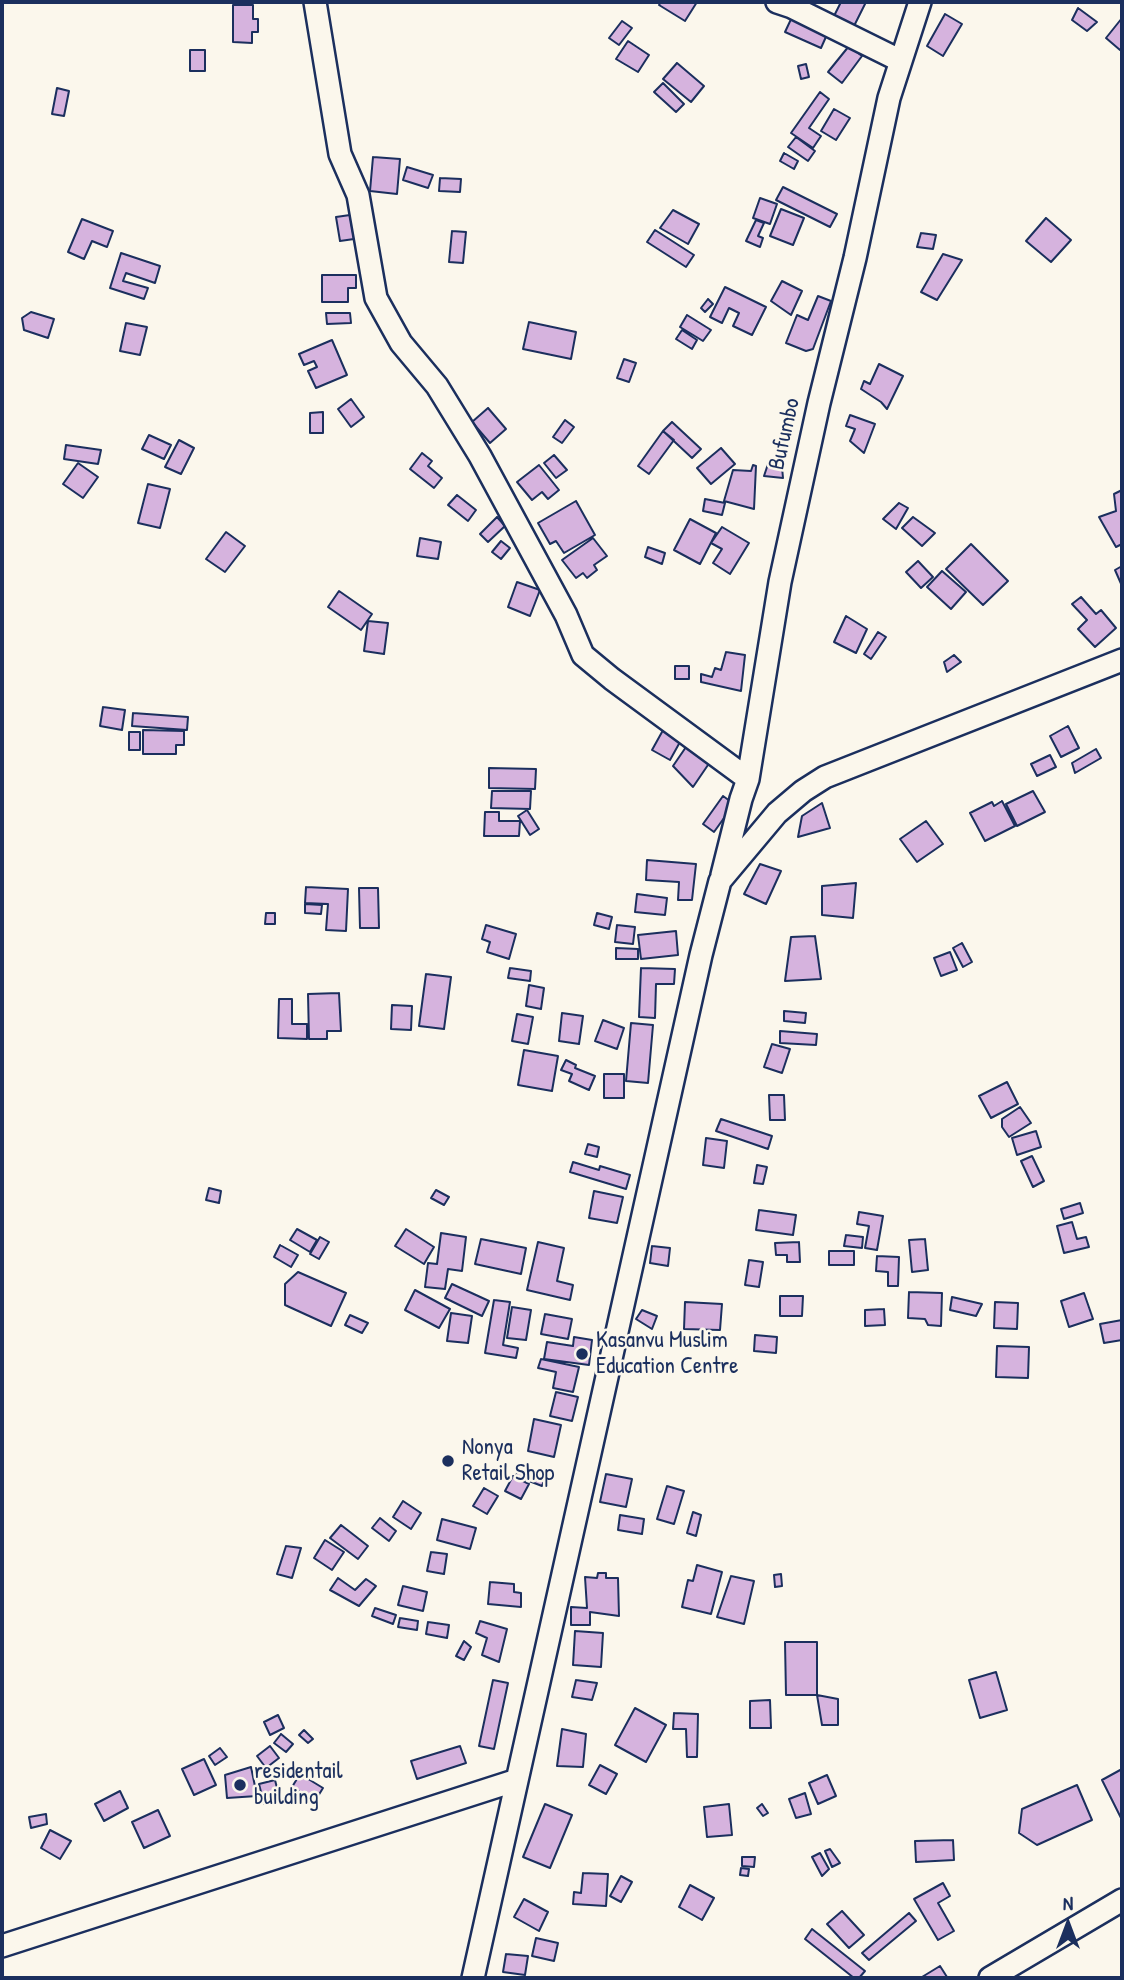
<!DOCTYPE html>
<html>
<head>
<meta charset="utf-8">
<style>
	body { margin:0 }
	#map { position:relative; width:1124px; height:1980px; overflow:hidden; background:#fbf7ec; font-family:"Patrick Hand",sans-serif }
	canvas { display:block }
	.frame { position:absolute; inset:0; border:4px solid #1b2f5e; pointer-events:none }
	.north { position:absolute; left:1033px; top:1889px; width:70px; height:70px; -webkit-text-stroke:5px #fbf7ec; paint-order:stroke; rotate:0deg; font-size:19px; font-weight:700; line-height:28px; text-align:center; color:#1b2f5e }
	.north::after { content:''; display:block; margin:auto; width:24px; height:32px; background:#1b2f5e; clip-path:polygon(50% 0,100% 100%,50% 72%,0 100%) }
</style>
</head>
<body>
<div id="map">
<canvas width="1124" height="1980"></canvas>
<div class="frame"></div>
<div class="north">N</div>
</div>
<script>
const g = document.querySelector('canvas').getContext('2d');
g.lineJoin = 'round';
function fill(path, color) { g.fillStyle = color; g.fill(path, 'evenodd'); }
const poly = rows => new Path2D(rows.map(r => 'M' + r).join(''));
function trace(path, color, width, dash) { g.strokeStyle = color; g.lineWidth = width; g.lineCap = dash ? 'butt' : 'round'; g.setLineDash(dash || []); g.stroke(path); }
function label(font, color, halo, rows, align = 'center') {
  g.font = font + ' "Patrick Hand",sans-serif'; g.lineWidth = 5; g.setLineDash([]); g.textBaseline = 'middle'; g.strokeStyle = halo; g.fillStyle = color; for (const [text, x, y, turn = 0] of rows) {
    g.save(); g.translate(x, y); g.rotate((+turn || 0) * Math.PI / 180); g.textAlign = isNaN(turn) ? turn : align; if (halo) g.strokeText(text, 0, 0); g.fillText(text, 0, 0); g.restore();
  }
}
const building = poly([
	[661,2,697,2,685,21,659,5,661,2],
	[841,2,866,2,852,30,833,18,841,2],
	[233,5,253,5,253,19,258,19,258,32,252,32,252,43,233,42,233,5],
	[1078,8,1097,22,1087,31,1072,20,1078,8],
	[945,14,962,24,943,56,927,46,945,14],
	[793,15,829,30,821,48,785,32,793,15],
	[1122,18,1122,47,1120,50,1106,38,1122,18],
	[622,21,632,28,619,45,609,38,622,21],
	[628,41,649,55,638,72,616,59,628,41],
	[849,46,862,56,842,83,828,72,849,46],
	[190,50,205,50,205,71,190,71,190,50],
	[677,63,704,86,691,102,663,79,677,63],
	[806,64,809,77,801,79,798,66,806,64],
	[663,83,684,104,676,112,654,92,663,83],
	[57,88,69,91,64,116,52,114,57,88],
	[820,92,829,99,809,128,821,136,813,148,791,133,820,92],
	[834,109,850,118,836,140,821,131,834,109],
	[796,137,815,151,808,161,788,147,796,137],
	[784,153,798,161,794,169,780,161,784,153],
	[373,157,400,159,397,194,370,191,373,157],
	[407,167,433,175,428,188,403,180,407,167],
	[440,178,461,179,460,192,439,191,440,178],
	[783,187,837,214,830,227,776,200,783,187],
	[760,198,777,204,770,224,753,218,760,198],
	[781,209,804,218,793,245,770,236,781,209],
	[673,210,699,224,688,244,660,228,673,210],
	[350,215,354,239,340,241,336,217,350,215],
	[1046,218,1071,240,1051,262,1026,241,1046,218],
	[82,219,113,231,107,247,92,241,84,259,68,252,82,219],
	[756,220,764,223,758,236,763,238,760,247,746,241,756,220],
	[655,230,694,255,686,267,647,242,655,230],
	[452,231,466,232,463,263,449,262,452,231],
	[921,233,936,235,933,249,917,247,921,233],
	[121,253,160,266,155,283,126,273,123,281,148,288,144,299,110,288,121,253],
	[943,254,962,260,937,300,921,292,943,254],
	[322,275,356,275,356,288,348,288,348,302,322,302,322,275],
	[782,281,802,291,791,315,771,301,782,281],
	[725,287,766,307,752,335,733,326,739,313,729,308,722,323,710,317,725,287],
	[818,296,831,301,813,349,806,351,786,343,797,315,808,320,818,296],
	[708,299,713,304,705,312,701,308,708,299],
	[31,312,54,319,48,338,24,330,22,318,31,312],
	[326,313,350,313,351,323,327,324,326,313],
	[687,315,711,330,703,341,680,327,687,315],
	[529,322,576,332,571,359,523,349,529,322],
	[126,323,147,327,140,355,120,351,126,323],
	[682,330,697,340,692,349,676,339,682,330],
	[332,340,347,375,316,388,308,371,317,367,314,361,304,365,299,354,332,340],
	[624,359,636,363,629,382,617,378,624,359],
	[879,364,903,376,887,409,881,402,861,389,864,381,870,384,879,364],
	[351,399,364,417,351,427,338,409,351,399],
	[488,408,506,429,490,443,472,422,488,408],
	[323,412,323,433,310,433,310,413,323,412],
	[850,415,875,424,864,453,850,441,855,429,846,426,850,415],
	[565,420,574,427,562,443,553,437,565,420],
	[672,422,701,449,692,458,663,431,672,422],
	[663,431,674,440,649,474,638,466,663,431],
	[149,435,171,445,164,459,142,449,149,435],
	[179,440,194,448,181,474,165,467,179,440],
	[66,445,101,450,98,464,64,459,66,445],
	[721,448,735,464,711,484,697,468,721,448],
	[422,453,432,461,428,466,442,478,434,488,410,469,422,453],
	[554,455,567,470,556,478,544,463,554,455],
	[78,463,98,477,83,498,63,484,78,463],
	[768,464,782,467,783,478,764,476,768,464],
	[539,465,559,490,548,499,542,492,532,500,517,482,539,465],
	[753,465,756,466,754,509,724,501,733,470,751,471,753,465],
	[148,484,170,489,160,528,138,523,148,484],
	[1122,490,1122,544,1116,547,1099,517,1116,511,1114,494,1122,490],
	[457,495,476,510,468,521,448,505,457,495],
	[705,499,725,503,722,515,703,511,705,499],
	[576,501,595,535,564,553,556,541,550,544,538,523,576,501],
	[899,503,908,508,896,529,883,519,899,503],
	[497,517,505,526,488,542,480,534,497,517],
	[913,517,935,533,922,546,902,528,913,517],
	[690,519,716,533,700,564,674,550,690,519],
	[722,527,749,543,730,574,713,563,722,549,711,543,722,527],
	[226,532,245,546,225,572,206,559,226,532],
	[420,538,441,542,438,559,417,556,420,538],
	[593,538,607,556,594,565,597,570,587,578,583,573,576,578,562,560,593,538],
	[501,541,510,548,501,559,492,552,501,541],
	[971,544,1008,581,983,605,946,569,971,544],
	[648,547,665,553,662,564,645,557,648,547],
	[918,561,933,577,921,588,906,572,918,561],
	[1122,566,1122,586,1115,570,1122,566],
	[942,571,966,592,951,609,927,587,942,571],
	[517,582,540,590,530,616,508,607,517,582],
	[339,591,372,614,361,630,328,607,339,591],
	[1081,597,1096,614,1101,610,1116,628,1095,647,1078,629,1087,620,1072,604,1081,597],
	[846,616,867,629,856,653,834,642,846,616],
	[368,621,388,623,384,654,364,651,368,621],
	[878,632,886,637,871,659,864,654,878,632],
	[726,652,745,655,741,691,701,682,701,674,712,677,715,668,721,670,726,652],
	[954,655,961,662,947,672,944,662,954,655],
	[675,666,689,666,689,679,675,679,675,666],
	[103,707,125,710,122,730,100,726,103,707],
	[133,713,188,717,187,730,132,726,133,713],
	[667,723,685,733,670,760,652,750,667,723],
	[1068,726,1079,748,1061,757,1050,736,1068,726],
	[143,730,184,731,184,745,176,745,176,754,143,754,143,730],
	[129,732,140,732,140,750,129,750,129,732],
	[686,747,710,762,693,787,673,766,686,747],
	[1096,749,1101,758,1075,773,1072,763,1096,749],
	[1050,755,1056,767,1037,776,1031,764,1050,755],
	[489,768,536,769,535,789,489,788,489,768],
	[492,791,531,791,530,809,491,808,492,791],
	[1033,791,1045,812,1017,826,1006,804,1033,791],
	[723,796,734,804,714,832,703,824,723,796],
	[1002,801,1015,826,985,841,970,813,992,802,994,806,1002,801],
	[822,803,830,828,798,837,802,816,822,803],
	[527,810,539,829,530,835,518,816,527,810],
	[485,812,499,812,499,821,520,821,519,836,484,836,485,812],
	[926,821,943,844,917,862,900,839,926,821],
	[647,860,696,864,692,900,678,900,679,882,646,880,647,860],
	[760,864,781,871,766,904,744,894,760,864],
	[856,883,853,918,822,915,822,886,856,883],
	[306,887,348,889,346,931,326,930,328,904,305,903,306,887],
	[359,888,378,888,379,928,360,928,359,888],
	[637,894,667,898,665,915,635,912,637,894],
	[305,904,322,905,321,914,305,913,305,904],
	[266,913,275,913,275,924,265,924,266,913],
	[597,913,612,917,609,929,594,925,597,913],
	[486,925,516,934,509,959,487,952,490,942,482,939,486,925],
	[617,925,635,927,633,944,615,942,617,925],
	[676,931,678,955,641,959,638,935,676,931],
	[815,936,821,979,785,981,791,937,815,936],
	[962,943,972,962,963,967,953,948,962,943],
	[616,948,638,949,638,959,616,959,616,948],
	[950,952,957,970,941,976,934,958,950,952],
	[510,968,531,971,530,981,508,978,510,968],
	[641,968,675,969,674,984,656,984,655,1018,639,1017,641,968],
	[426,974,451,977,444,1029,419,1026,426,974],
	[529,985,544,988,541,1009,526,1006,529,985],
	[339,993,341,1031,327,1031,327,1039,309,1039,308,994,339,993],
	[279,999,292,999,292,1024,307,1024,307,1039,278,1038,279,999],
	[392,1005,412,1006,411,1030,391,1029,392,1005],
	[784,1011,806,1013,805,1023,784,1021,784,1011],
	[562,1013,583,1016,579,1044,559,1041,562,1013],
	[517,1014,533,1017,528,1044,512,1041,517,1014],
	[603,1020,624,1028,617,1049,595,1041,603,1020],
	[631,1023,653,1025,648,1083,626,1081,631,1023],
	[780,1031,817,1034,816,1045,780,1043,780,1031],
	[772,1044,790,1049,782,1073,764,1067,772,1044],
	[524,1050,558,1056,552,1091,518,1085,524,1050],
	[566,1060,576,1065,575,1068,595,1076,589,1090,569,1081,572,1074,561,1070,566,1060],
	[604,1074,624,1074,624,1098,604,1098,604,1074],
	[1007,1082,1018,1104,991,1118,979,1096,1007,1082],
	[769,1095,784,1095,785,1120,770,1120,769,1095],
	[1020,1107,1031,1123,1009,1137,1002,1127,1002,1119,1020,1107],
	[721,1119,772,1136,768,1149,716,1131,721,1119],
	[1036,1131,1041,1147,1017,1155,1012,1138,1036,1131],
	[706,1138,727,1141,724,1168,703,1165,706,1138],
	[588,1144,599,1147,597,1157,585,1154,588,1144],
	[1032,1156,1044,1181,1033,1187,1021,1161,1032,1156],
	[573,1162,599,1170,600,1166,630,1175,626,1189,570,1172,573,1162],
	[757,1165,767,1167,763,1184,754,1183,757,1165],
	[209,1188,221,1191,219,1203,206,1200,209,1188],
	[436,1190,449,1197,444,1205,431,1198,436,1190],
	[594,1191,623,1197,617,1223,589,1218,594,1191],
	[1080,1203,1083,1213,1064,1219,1061,1209,1080,1203],
	[759,1210,796,1215,793,1235,756,1230,759,1210],
	[859,1212,883,1216,877,1250,865,1248,869,1226,857,1224,859,1212],
	[1072,1222,1077,1239,1086,1237,1089,1247,1064,1253,1057,1226,1072,1222],
	[297,1229,317,1240,310,1252,290,1240,297,1229],
	[406,1229,434,1247,424,1264,395,1246,406,1229],
	[441,1233,466,1237,462,1271,448,1269,445,1289,425,1287,428,1263,437,1264,441,1233],
	[846,1235,863,1237,862,1248,844,1246,846,1235],
	[320,1237,329,1242,319,1259,310,1254,320,1237],
	[481,1239,526,1248,521,1274,475,1264,481,1239],
	[925,1239,928,1270,912,1272,909,1240,925,1239],
	[538,1242,564,1248,557,1281,573,1285,570,1300,527,1290,538,1242],
	[799,1242,800,1262,787,1262,787,1255,776,1255,775,1243,799,1242],
	[280,1245,298,1255,291,1267,274,1257,280,1245],
	[652,1246,670,1248,668,1266,650,1263,652,1246],
	[829,1251,854,1251,854,1265,829,1265,829,1251],
	[877,1256,899,1257,898,1286,888,1286,888,1272,876,1271,877,1256],
	[749,1260,763,1262,759,1287,745,1285,749,1260],
	[298,1272,346,1293,331,1326,285,1305,285,1284,298,1272],
	[452,1284,489,1301,482,1316,445,1298,452,1284],
	[415,1290,450,1309,439,1328,405,1310,415,1290],
	[909,1292,942,1293,941,1326,928,1325,925,1319,908,1318,909,1292],
	[1084,1293,1093,1319,1069,1327,1061,1301,1084,1293],
	[780,1296,803,1296,802,1316,780,1316,780,1296],
	[952,1297,982,1304,976,1316,950,1310,952,1297],
	[494,1300,510,1302,503,1345,518,1348,516,1358,485,1353,494,1300],
	[685,1302,722,1304,720,1330,684,1329,685,1302],
	[995,1302,1018,1303,1017,1329,994,1328,995,1302],
	[512,1307,531,1310,526,1340,507,1338,512,1307],
	[884,1309,885,1325,865,1326,865,1310,884,1309],
	[642,1310,657,1316,652,1329,636,1319,642,1310],
	[451,1313,472,1316,468,1343,447,1341,451,1313],
	[545,1314,572,1319,568,1339,541,1334,545,1314],
	[350,1315,368,1323,362,1333,345,1325,350,1315],
	[1122,1320,1122,1340,1104,1343,1100,1324,1122,1320],
	[755,1335,777,1337,776,1353,754,1351,755,1335],
	[574,1337,592,1340,589,1365,544,1359,547,1342,573,1346,574,1337],
	[997,1346,1029,1347,1028,1378,996,1377,997,1346],
	[541,1359,579,1367,573,1392,553,1388,556,1372,538,1368,541,1359],
	[556,1392,578,1397,572,1421,550,1416,556,1392],
	[534,1419,561,1425,554,1457,528,1451,534,1419],
	[520,1465,546,1475,542,1486,516,1476,520,1465],
	[606,1474,632,1479,626,1507,600,1502,606,1474],
	[513,1476,529,1484,521,1499,505,1491,513,1476],
	[667,1486,684,1491,674,1524,657,1519,667,1486],
	[484,1488,498,1496,487,1514,473,1506,484,1488],
	[403,1501,421,1513,411,1529,393,1517,403,1501],
	[693,1512,701,1515,696,1536,687,1533,693,1512],
	[620,1515,644,1519,642,1534,618,1530,620,1515],
	[380,1518,396,1531,389,1541,372,1528,380,1518],
	[442,1519,476,1528,470,1549,437,1540,442,1519],
	[341,1525,368,1546,358,1559,330,1538,341,1525],
	[325,1540,344,1552,332,1570,314,1558,325,1540],
	[286,1546,301,1548,292,1578,277,1574,286,1546],
	[431,1552,447,1554,444,1574,427,1571,431,1552],
	[697,1565,722,1572,711,1614,682,1607,688,1580,693,1581,697,1565],
	[598,1573,606,1573,606,1578,618,1578,619,1616,590,1612,590,1625,571,1625,571,1607,587,1608,585,1577,597,1578,598,1573],
	[781,1574,782,1586,775,1587,774,1575,781,1574],
	[731,1576,754,1581,744,1624,717,1617,731,1576],
	[338,1578,355,1590,366,1579,376,1586,359,1606,330,1590,338,1578],
	[490,1582,514,1584,514,1592,521,1593,521,1607,488,1604,490,1582],
	[403,1586,427,1592,423,1611,398,1605,403,1586],
	[375,1608,396,1615,393,1624,372,1616,375,1608],
	[400,1618,418,1621,417,1630,398,1627,400,1618],
	[480,1621,507,1629,499,1662,482,1655,487,1638,476,1633,480,1621],
	[428,1622,449,1625,447,1638,426,1634,428,1622],
	[575,1631,603,1633,601,1667,573,1665,575,1631],
	[464,1641,471,1647,464,1660,456,1656,464,1641],
	[785,1642,817,1642,817,1695,786,1695,785,1642],
	[996,1672,1007,1710,980,1718,969,1680,996,1672],
	[493,1680,508,1683,494,1749,479,1746,493,1680],
	[576,1680,597,1683,592,1700,572,1697,576,1680],
	[817,1695,838,1699,838,1725,822,1725,817,1695],
	[770,1700,771,1728,750,1728,750,1701,770,1700],
	[635,1708,666,1725,646,1762,615,1745,635,1708],
	[674,1713,698,1714,697,1757,687,1757,686,1729,673,1729,674,1713],
	[278,1715,284,1728,270,1735,264,1722,278,1715],
	[562,1729,586,1734,583,1767,557,1766,562,1729],
	[304,1730,313,1739,308,1743,299,1735,304,1730],
	[281,1734,293,1744,286,1752,274,1743,281,1734],
	[270,1746,279,1758,266,1768,257,1756,270,1746],
	[460,1746,466,1763,417,1779,411,1761,460,1746],
	[220,1748,227,1757,215,1765,209,1756,220,1748],
	[204,1759,216,1785,194,1795,182,1769,204,1759],
	[600,1765,617,1774,606,1794,589,1785,600,1765],
	[251,1767,257,1796,227,1798,225,1775,251,1767],
	[1122,1769,1122,1820,1102,1780,1122,1769],
	[300,1774,323,1788,315,1801,292,1787,300,1774],
	[827,1775,836,1796,818,1804,809,1783,827,1775],
	[275,1780,280,1800,264,1804,259,1784,275,1780],
	[1077,1785,1092,1820,1037,1845,1019,1833,1022,1809,1077,1785],
	[120,1791,128,1808,104,1821,95,1804,120,1791],
	[805,1793,811,1814,796,1818,789,1799,805,1793],
	[545,1804,572,1815,550,1868,523,1857,545,1804],
	[729,1804,732,1835,707,1837,704,1807,729,1804],
	[762,1804,768,1813,763,1816,757,1808,762,1804],
	[158,1810,170,1836,144,1848,132,1822,158,1810],
	[46,1814,47,1824,31,1828,29,1817,46,1814],
	[50,1830,71,1841,60,1859,41,1848,50,1830],
	[953,1840,954,1860,916,1862,915,1841,953,1840],
	[830,1849,840,1863,832,1867,825,1851,830,1849],
	[820,1853,829,1869,822,1876,812,1857,820,1853],
	[742,1857,755,1857,754,1867,742,1866,742,1857],
	[741,1868,749,1869,748,1876,740,1875,741,1868],
	[583,1873,608,1874,606,1906,573,1904,574,1892,581,1893,583,1873],
	[621,1876,632,1882,621,1902,610,1896,621,1876],
	[943,1883,950,1896,938,1903,954,1931,938,1940,914,1899,943,1883],
	[690,1885,714,1898,702,1920,679,1907,690,1885],
	[524,1899,548,1912,539,1931,514,1917,524,1899],
	[842,1911,864,1935,849,1948,827,1924,842,1911],
	[909,1913,916,1921,869,1960,862,1953,909,1913],
	[812,1929,865,1971,859,1978,854,1978,805,1939,812,1929],
	[536,1938,558,1943,554,1961,532,1956,536,1938],
	[506,1954,528,1956,525,1975,503,1972,506,1954],
	[940,1966,947,1977,923,1978,922,1977,940,1966]
]);
fill(building, '#d6b3de');
trace(building, '#1b2f5e', 2);
const minor = poly([
	[315,2,340,154,358,195,376,298,401,343,437,386,480,456,566,615,583,655,612,679,748,779],
	[777,2,792,7,901,61],
	[722,875,741,799,748,779,780,582,819,403,855,258,889,98,920,2],
	[2,1946,517,1780],
	[473,1978,701,955,720,881,777,813,803,791,825,777,1122,660],
	[990,1978,1122,1900]
]);
trace(minor, '#1b2f5e', 26);
trace(minor, '#fbf7ec', 21);
for (const [x, y, r, color] of [
	[582,1354,7,"#1b2f5e"],
	[448,1461,7,"#1b2f5e"],
	[240,1785,7,"#1b2f5e"]
]) { const dot = new Path2D(); dot.arc(x, y, r, 0, 2 * Math.PI); g.fillStyle = color; g.fill(dot); trace(dot, '#fbf7ec', 2.5); }
label('23px', '#1b2f5e', '#fbf7ec', [
	["Bufumbo",785,434,-77]
]);
label('23px', '#1b2f5e', '#fbf7ec', [
	["Kasanvu Muslim",596,1341],
	["Education Centre",596,1367],
	["Nonya",462,1448],
	["Retail Shop",462,1474],
	["residentail",254,1772],
	["building",254,1798]
], 'left');
</script>
</body>
</html>
